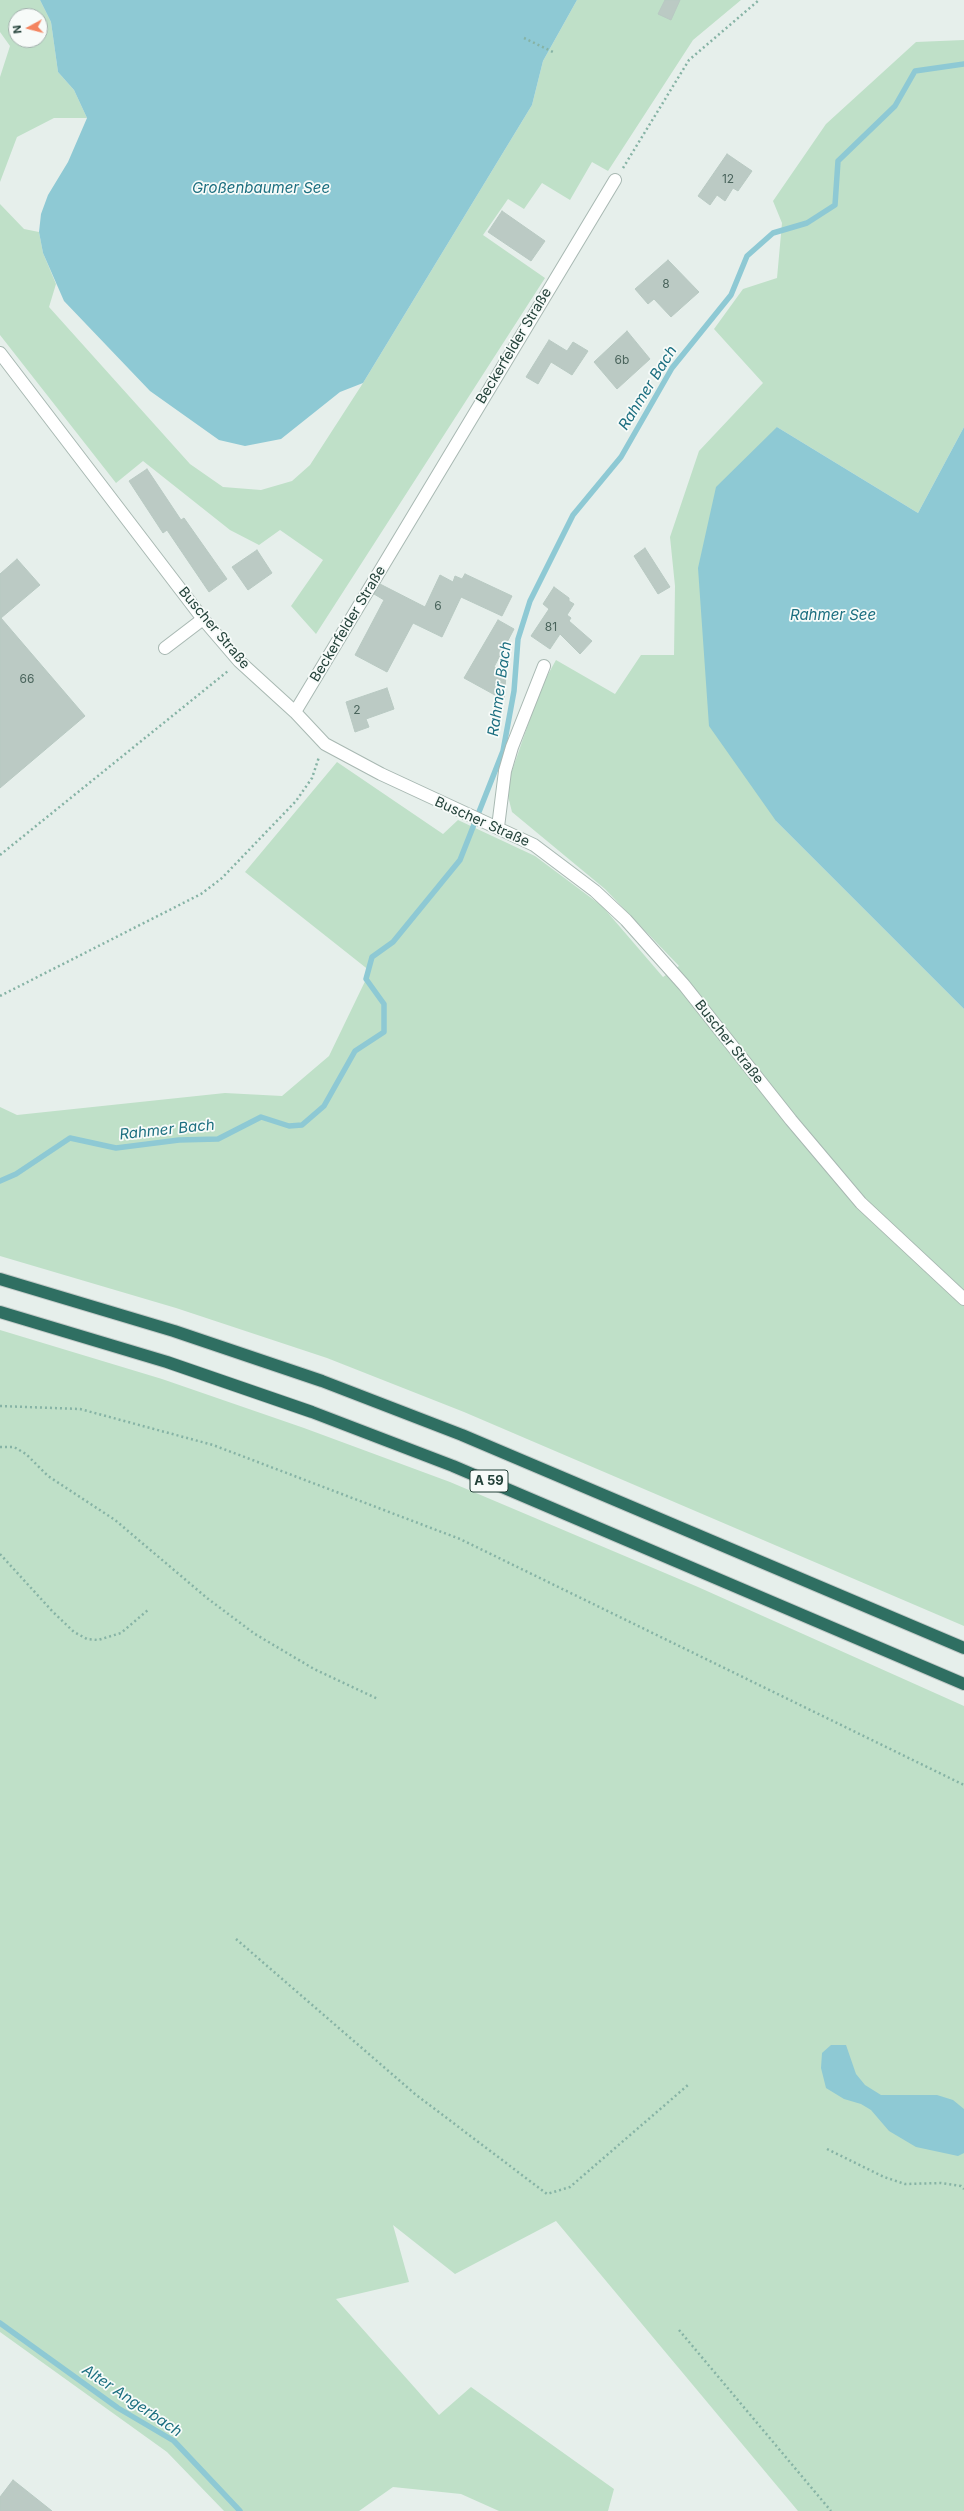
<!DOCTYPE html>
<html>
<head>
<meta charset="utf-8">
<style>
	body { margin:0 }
	#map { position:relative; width:964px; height:2511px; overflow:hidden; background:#e6efeb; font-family:Inter,sans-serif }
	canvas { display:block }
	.north { position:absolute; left:8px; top:8px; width:40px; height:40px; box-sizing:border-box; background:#f7fbf9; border:1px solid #a3b1ad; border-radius:50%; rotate:263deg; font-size:11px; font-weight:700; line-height:16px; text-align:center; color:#24423a }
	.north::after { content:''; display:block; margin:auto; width:14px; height:18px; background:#f4845f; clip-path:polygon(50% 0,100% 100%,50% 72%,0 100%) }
</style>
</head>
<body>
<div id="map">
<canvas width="964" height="2511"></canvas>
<div class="north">N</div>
</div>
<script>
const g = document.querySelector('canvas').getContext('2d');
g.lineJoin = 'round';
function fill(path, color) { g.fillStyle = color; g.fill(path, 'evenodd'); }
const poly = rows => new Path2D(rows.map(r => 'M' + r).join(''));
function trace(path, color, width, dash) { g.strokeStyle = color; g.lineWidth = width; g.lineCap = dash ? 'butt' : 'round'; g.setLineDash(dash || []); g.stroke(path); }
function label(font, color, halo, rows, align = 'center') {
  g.font = font + ' Inter,sans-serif'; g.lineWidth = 3.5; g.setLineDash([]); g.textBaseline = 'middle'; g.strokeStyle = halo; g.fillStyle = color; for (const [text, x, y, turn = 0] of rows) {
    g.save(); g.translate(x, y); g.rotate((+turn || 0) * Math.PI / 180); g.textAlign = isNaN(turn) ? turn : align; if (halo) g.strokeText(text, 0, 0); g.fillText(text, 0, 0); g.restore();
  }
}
fill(poly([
	[0,0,40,0,51,22,58,72,74,90,87,118,54,118,17,137,0,182,0,77,10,46,0,32],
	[16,16,40,16,40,40,16,40],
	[577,0,741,0,693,40,608,171,592,162,570,200,542,183,524,209,508,199,483,235,545,278,316,634,291,606,323,560,280,530,259,545,230,530,143,461,116,483,0,335,0,204,24,229,39,232,43,253,56,284,49,307,190,464,223,487,261,490,292,481,310,465,363,383,532,105,543,61],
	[964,40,964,427,918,513,777,427,776,821,964,1009,964,1626,464,1412,327,1358,176,1308,0,1256,0,1107,17,1115,225,1093,282,1096,329,1056,370,971,245,872,337,762,443,834,458,820,535,856,602,906,663,977,679,966,605,889,512,812,506,788,541,687,556,660,615,694,641,655,674,655,675,586,670,537,699,451,763,383,714,329,743,289,777,278,782,223,773,201,826,124,916,42],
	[0,1330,162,1379,304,1428,450,1482,698,1587,964,1706,964,2511,798,2511,556,2221,455,2274,393,2225,409,2282,336,2299,439,2415,471,2387,614,2489,608,2511,499,2511,461,2494,393,2487,359,2511,224,2511,167,2452,0,2332]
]), '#bfe0c8');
fill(poly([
	[40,0,577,0,543,61,532,105,363,383,340,392,281,439,245,446,219,440,150,391,64,301,43,253,39,232,41,214,48,195,68,162,87,118,74,90,58,72,51,22],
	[777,427,918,513,964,427,964,1009,776,821,709,726,698,568,716,487],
	[831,2045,846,2045,856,2074,865,2085,881,2095,937,2095,953,2100,964,2109,964,2153,958,2156,916,2147,889,2131,871,2110,861,2104,844,2099,826,2088,821,2068,822,2053]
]), '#8ec9d4');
trace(poly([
	[0,1181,16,1174,70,1138,116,1148,179,1140,218,1139,261,1117,289,1126,302,1125,324,1106,355,1051,384,1032,384,1004,366,979,372,957,393,942,460,860,503,751,514,691,518,639,530,601,573,515,621,457,672,368,731,295,747,256,773,233,807,223,835,205,838,161,895,106,915,71,964,64],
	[0,2323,118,2408,174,2441,240,2511]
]), '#8ec9d4', 5.5);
const building = poly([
	[665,0,680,0,671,20,658,14,665,0],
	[727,154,752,171,738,191,733,188,725,201,717,195,710,205,698,196,727,154],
	[502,211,545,241,531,261,488,232,502,211],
	[668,260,699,292,671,317,654,299,648,304,635,289,668,260],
	[627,331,650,359,617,389,594,362,627,331],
	[549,340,567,351,573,342,588,351,572,375,551,362,538,384,526,377,549,340],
	[147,469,181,520,184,518,227,579,209,592,167,530,163,533,129,481,147,469],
	[645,548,670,587,658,594,634,556,645,548],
	[257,550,272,573,248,590,232,567,257,550],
	[17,559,40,585,1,618,85,716,0,788,0,574,17,559],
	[465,574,512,596,502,616,461,597,442,637,413,623,387,672,355,655,384,600,374,594,380,584,425,607,440,575,453,582,455,576,462,579,465,574],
	[554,587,569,598,569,601,574,604,567,615,571,618,569,621,592,641,580,654,560,634,550,649,531,636,549,609,543,604,554,587],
	[498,620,514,629,494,667,506,675,504,700,464,678,498,620],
	[387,688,394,709,366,719,369,727,355,732,346,702,387,688],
	[13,2480,52,2511,0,2511,0,2497,13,2480]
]);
fill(building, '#bbcac4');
trace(building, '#b8c9c2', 1);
const minor = poly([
	[0,353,203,619,239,661,295,712,325,744,381,774,534,845,595,891,626,920,684,985,791,1120,861,1203,964,1299],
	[165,648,203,619],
	[295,712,615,180],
	[498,827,505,771,512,747,544,666]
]);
const highway = poly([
	[0,1279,174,1331,322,1381,462,1435,964,1648],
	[0,1312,167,1362,312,1412,453,1466,964,1684]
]);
trace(minor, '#a8b8b2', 14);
trace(highway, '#c2cac8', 14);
trace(poly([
	[524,38,553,52],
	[623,168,689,60,759,0],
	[0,855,228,671],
	[0,996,201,894,222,878,296,801,312,778,319,757],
	[0,1406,80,1409,213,1445,460,1539,964,1785],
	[0,1447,14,1447,26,1454,48,1476,115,1520,207,1598,255,1634,314,1669,378,1699],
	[0,1554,53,1612,74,1632,87,1639,98,1640,121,1633,148,1610],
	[236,1939,415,2094,547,2194,570,2187,688,2085],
	[827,2149,884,2177,905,2184,941,2183,961,2186,964,2189],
	[679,2330,831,2511]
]), '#86b3a5', 2.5, [2, 3]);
trace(minor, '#fff', 12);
trace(highway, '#2f6f62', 12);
label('12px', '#4a645c', null, [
	["12",728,179],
	["8",666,284],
	["6b",622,360],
	["6",438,606],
	["81",551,627],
	["66",27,679],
	["2",357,710]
]);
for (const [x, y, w] of [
	[489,1481,38]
]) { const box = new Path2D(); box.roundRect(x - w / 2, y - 11, w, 22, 3); g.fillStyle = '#f7fbf9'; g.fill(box); trace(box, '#24423a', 1); }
label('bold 13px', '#24423a', null, [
	["A 59",489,1481]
]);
label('14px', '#24423a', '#f7fbf9', [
	["Beckerfelder Straße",514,346,-59],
	["Beckerfelder Straße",348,624,-59],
	["Buscher Straße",214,628,50],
	["Buscher Straße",482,822,24],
	["Buscher Straße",729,1042,52]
]);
label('italic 15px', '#1c6f80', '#f7fbf9', [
	["Großenbaumer See",261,188],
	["Rahmer Bach",648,388,-58],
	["Rahmer See",833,615],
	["Rahmer Bach",500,689,-82],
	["Rahmer Bach",167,1130,-6],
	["Alter Angerbach",132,2401,34]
]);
</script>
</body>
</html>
